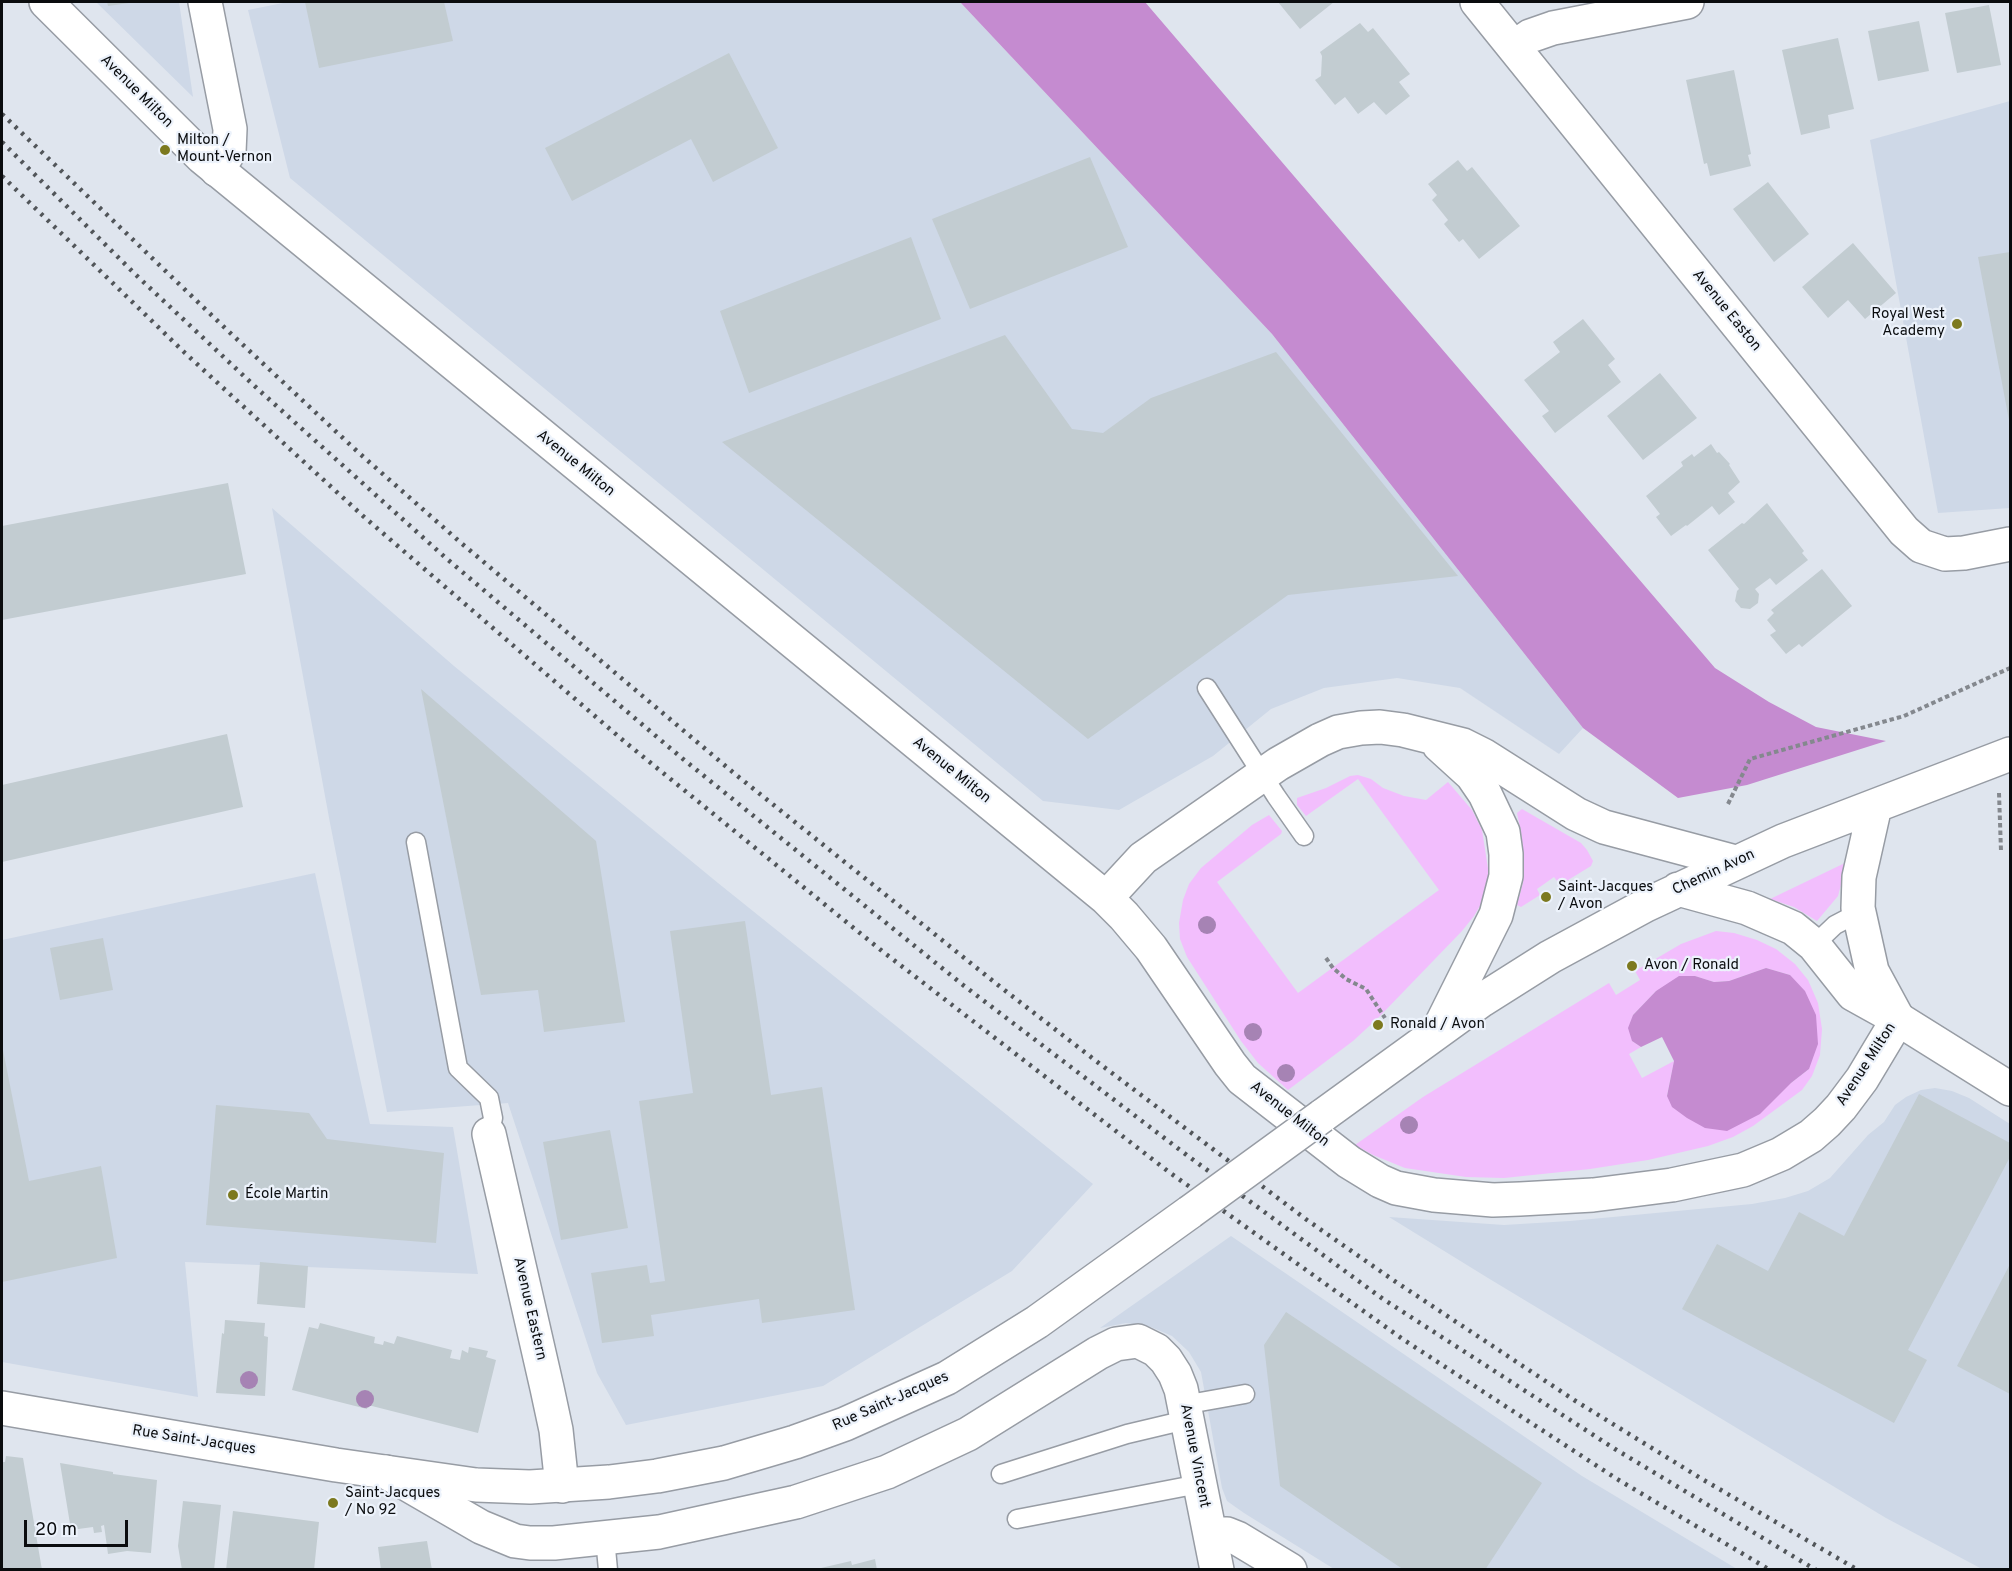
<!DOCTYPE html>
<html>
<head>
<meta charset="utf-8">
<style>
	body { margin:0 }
	#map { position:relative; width:2012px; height:1571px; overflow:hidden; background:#dfe5ee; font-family:Overpass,sans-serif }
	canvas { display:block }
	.frame { position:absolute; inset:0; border:3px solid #0a0c0e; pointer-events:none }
	.scale { position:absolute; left:24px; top:1520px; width:104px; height:27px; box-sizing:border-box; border:3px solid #0a0c0e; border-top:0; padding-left:8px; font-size:18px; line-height:21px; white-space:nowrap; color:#0a0c0e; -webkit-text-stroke:4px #ecf2fb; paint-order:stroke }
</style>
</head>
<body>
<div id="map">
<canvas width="2012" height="1571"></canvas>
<div class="frame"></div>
<div class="scale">20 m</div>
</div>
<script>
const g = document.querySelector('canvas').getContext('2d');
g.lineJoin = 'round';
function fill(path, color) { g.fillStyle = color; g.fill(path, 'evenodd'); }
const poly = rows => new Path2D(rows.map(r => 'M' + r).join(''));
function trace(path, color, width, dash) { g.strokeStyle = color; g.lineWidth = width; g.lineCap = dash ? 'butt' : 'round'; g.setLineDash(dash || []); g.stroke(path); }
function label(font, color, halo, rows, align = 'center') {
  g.font = font + ' Overpass,sans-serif'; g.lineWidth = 4.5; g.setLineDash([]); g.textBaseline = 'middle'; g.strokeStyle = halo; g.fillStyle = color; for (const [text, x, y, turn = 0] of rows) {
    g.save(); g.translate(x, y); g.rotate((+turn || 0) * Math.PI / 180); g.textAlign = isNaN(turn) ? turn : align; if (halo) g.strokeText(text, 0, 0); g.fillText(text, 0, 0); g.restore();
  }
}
fill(poly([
	[96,2,179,2,193,97],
	[288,2,960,2,1272,334,1583,728,1559,754,1460,688,1397,678,1324,688,1271,709,1213,756,1119,810,1043,801,290,178,248,10],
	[2010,101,2010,508,1938,513,1870,140],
	[272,508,454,666,718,883,1093,1184,1012,1271,823,1386,626,1425,597,1373,508,1103,387,1112,330,823],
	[315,873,370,1124,453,1127,478,1274,185,1262,198,1397,2,1362,2,940],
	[1935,1088,1952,1091,1969,1098,2010,1124,2010,1569,1982,1569,1886,1518,1488,1278,1389,1217,1504,1225,1570,1221,1752,1204,1785,1198,1808,1191,1830,1178,1868,1135,1884,1122,1895,1105,1906,1097,1921,1090],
	[1231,1236,1582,1476,1737,1569,1334,1569,1244,1513,1227,1501,1222,1488,1201,1372,1189,1352,1172,1336,1151,1327,1126,1323,1100,1328]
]), '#ced8e7');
fill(poly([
	[1358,775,1371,779,1383,788,1404,796,1426,800,1448,782,1472,810,1482,830,1489,875,1484,899,1474,916,1462,931,1379,1017,1353,1041,1288,1090,1258,1063,1241,1041,1187,957,1180,939,1179,923,1183,900,1189,884,1201,868,1252,825,1269,815,1282,831,1281,834,1217,882,1298,993,1439,890,1358,779,1306,816,1297,805,1297,798,1326,788,1350,776],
	[1522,809,1581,843,1587,850,1593,861,1591,866,1560,885,1554,877,1537,889,1540,895,1521,907,1517,905,1523,883,1524,859,1521,832,1517,813],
	[1847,862,1838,896,1817,921,1794,907,1770,899],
	[1716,931,1734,933,1757,940,1776,949,1795,964,1808,980,1818,1003,1822,1029,1820,1055,1812,1076,1802,1090,1753,1126,1733,1137,1708,1146,1648,1160,1590,1169,1504,1178,1466,1177,1405,1168,1373,1155,1355,1145,1423,1097,1609,983,1616,995,1640,980,1635,971,1681,944],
	[1766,968,1790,975,1809,1069,1791,1083,1667,1096,1674,1061,1642,1078,1629,1054,1641,1047,1632,1041,1633,1015,1656,991,1695,976,1714,982,1729,981]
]), '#f2befd');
fill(poly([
	[960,2,1145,2,1715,668,1769,702,1816,727,1886,741,1747,785,1678,798,1583,728,1272,334],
	[1766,968,1790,975,1805,991,1816,1015,1818,1044,1809,1069,1791,1083,1760,1114,1727,1131,1705,1128,1687,1118,1672,1107,1667,1096,1674,1061,1662,1037,1641,1047,1632,1041,1628,1028,1633,1015,1656,991,1679,976,1695,976,1714,982,1729,981]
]), '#c58bd0');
fill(poly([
	[107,2,129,2,129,3,108,6],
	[305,2,444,2,453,41,319,68],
	[1278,2,1334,2,1300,29],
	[1989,5,2001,65,1957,73,1945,13],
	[1919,21,1929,71,1878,81,1868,31],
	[1360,23,1368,32,1373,28,1410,74,1399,82,1410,96,1386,115,1374,102,1358,114,1345,97,1335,105,1315,80,1321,76,1322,56,1320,52],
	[1838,38,1854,109,1828,115,1830,128,1801,135,1782,50],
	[729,53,778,148,713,182,691,139,572,201,545,148],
	[1734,70,1751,154,1748,155,1751,166,1710,176,1707,163,1704,164,1686,80],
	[1090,157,1128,247,970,309,932,219],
	[1458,160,1467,171,1472,167,1520,226,1479,259,1463,239,1459,242,1444,224,1448,220,1432,200,1437,195,1428,184],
	[1768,182,1809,234,1774,262,1733,209],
	[911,237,941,319,749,393,720,311],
	[1853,243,1896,293,1865,319,1848,300,1828,318,1802,287],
	[2010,252,2010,420,2009,420,1978,257],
	[1583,319,1615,359,1608,365,1621,382,1555,433,1542,416,1549,411,1524,380,1560,352,1553,342],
	[1005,335,1072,429,1103,433,1151,398,1276,352,1458,576,1288,595,1088,739,722,442],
	[1660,373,1697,418,1643,460,1607,416],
	[1711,444,1717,453,1719,452,1730,464,1729,465,1740,482,1728,493,1735,502,1719,515,1712,506,1687,526,1686,525,1671,536,1656,517,1660,514,1646,496,1683,466,1681,462,1692,454,1694,457],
	[228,483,246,574,2,620,2,526],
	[1767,503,1804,551,1802,553,1808,560,1776,585,1770,578,1755,589,1759,594,1758,603,1750,609,1741,608,1735,601,1737,591,1739,589,1708,550,1742,523,1744,524],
	[1822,569,1852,606,1802,647,1799,644,1786,654,1770,635,1776,631,1767,620,1774,613,1771,610],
	[421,689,596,841,625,1022,544,1032,538,990,481,995],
	[227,734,243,807,2,862,2,785],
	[745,921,771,1095,822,1087,855,1310,762,1323,759,1299,651,1315,654,1336,602,1343,591,1273,647,1265,650,1283,665,1281,639,1101,693,1093,670,931],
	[103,938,113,990,60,1000,50,948],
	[2,1045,29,1181,101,1166,117,1258,2,1282],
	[1919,1094,2010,1143,2010,1157,1908,1350,1927,1360,1894,1423,1682,1309,1717,1244,1768,1271,1799,1212,1844,1236],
	[216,1105,309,1113,327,1139,444,1153,436,1243,206,1225],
	[610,1130,628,1228,561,1240,543,1142],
	[260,1262,308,1266,305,1308,257,1304],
	[2010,1264,2010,1394,1957,1366],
	[1286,1312,1542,1483,1485,1570,1404,1570,1280,1486,1264,1345],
	[225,1320,265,1323,264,1336,268,1337,265,1396,216,1393,222,1333,224,1334],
	[320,1323,375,1337,374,1343,383,1345,384,1341,394,1344,397,1336,452,1350,450,1358,460,1360,462,1350,468,1353,469,1347,488,1351,486,1357,496,1360,478,1433,368,1405,367,1409,292,1390,309,1327,318,1329],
	[6,1456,23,1458,42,1570,2,1568,2,1462,5,1462],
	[60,1463,113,1472,113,1474,157,1480,151,1553,127,1551,108,1554,104,1525,101,1526,102,1532,94,1533,93,1527,71,1530],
	[183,1501,221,1505,214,1570,182,1570,178,1546],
	[233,1511,319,1522,314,1570,226,1570],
	[427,1541,432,1570,381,1570,378,1547],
	[875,1559,877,1570,822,1570,821,1568,851,1561,852,1565]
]), '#c2ccd1');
const lane = poly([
	[1207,688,1276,796,1304,836],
	[416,842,458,1068,489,1098,493,1118,489,1134],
	[1814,945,1835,925,1858,913],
	[1183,1405,1245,1394],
	[1001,1474,1127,1434,1186,1420],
	[1017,1519,1199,1484],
	[605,1538,608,1570]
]);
const street = poly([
	[205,2,230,129,229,152,217,170],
	[1477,2,1904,531,1921,546,1945,554,1964,553,2010,544],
	[1514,47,1530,36,1553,28,1687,2],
	[1898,1019,2010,1089],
	[489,1134,547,1388,556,1430,562,1486],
	[386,1472,481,1527,515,1541,530,1543,554,1543,659,1532,796,1502,887,1472,968,1434,1098,1353,1116,1344,1138,1341,1156,1350,1166,1360,1175,1374,1181,1389,1217,1570],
	[1210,1534,1227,1534,1237,1538,1290,1570]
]);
const secondary = poly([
	[46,2,202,157,1106,898,1124,916,1151,948,1230,1064,1242,1079,1349,1162,1380,1181,1396,1188,1434,1195,1493,1200,1520,1199,1593,1195,1672,1185,1743,1170,1781,1154,1811,1136,1827,1122,1841,1107,1862,1079,1898,1019],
	[1439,745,1472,775,1485,794,1503,832,1506,854,1506,876,1496,915,1441,1025],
	[1875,806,1859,877,1858,908,1872,971,1898,1019],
	[1678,889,1747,908,1793,928,1814,945,1853,994,1898,1019],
	[1106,898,1143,858,1278,764,1320,740,1338,732,1361,728,1380,727,1403,730,1463,745,1483,755,1576,814,1604,827,1735,862],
	[1322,1116,1482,1000,1550,957,1646,905,1783,841,2010,754],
	[2,1408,336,1465,476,1485,530,1487,609,1482,657,1476,724,1463,795,1442,845,1424,947,1378,1037,1322,1190,1212]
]);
trace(lane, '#979ca4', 21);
trace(street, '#979ca4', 36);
trace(secondary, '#979ca4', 36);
trace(poly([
	[1999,793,2001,851],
	[1728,804,1750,759,1904,716,2010,668],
	[1326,958,1333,968,1346,979,1366,989,1385,1018]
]), '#84888e', 4, [4.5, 3]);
trace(lane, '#fff', 18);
trace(street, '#fff', 33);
trace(secondary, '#fff', 33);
trace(poly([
	[2,114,226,329,359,453,460,542,735,774,1003,989,1100,1064,1307,1220,1393,1280,1574,1400,1702,1479,1858,1570],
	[2,142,136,275,261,392,447,559,683,759,963,985,1188,1156,1383,1299,1615,1449,1816,1570],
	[2,176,185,353,363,516,625,742,882,951,1169,1172,1404,1340,1617,1479,1770,1570]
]), '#515559', 4.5, [3, 6]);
const secondaryBridge = poly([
	[1190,1212,1322,1116]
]);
trace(secondaryBridge, '#979ca4', 36, []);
trace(secondaryBridge, '#fff', 33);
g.fillStyle = '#a683b4';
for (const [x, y] of [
	[1207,925],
	[1253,1032],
	[1286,1073],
	[1409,1125],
	[249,1380],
	[365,1399]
]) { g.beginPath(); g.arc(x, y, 9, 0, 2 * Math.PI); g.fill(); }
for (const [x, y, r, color] of [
	[165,150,6,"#7c791f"],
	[1957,324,6,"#7c791f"],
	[1546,897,6,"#7c791f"],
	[1632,966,6,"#7c791f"],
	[1378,1025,6,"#7c791f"],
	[233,1195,6,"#7c791f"],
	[333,1503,6,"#7c791f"]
]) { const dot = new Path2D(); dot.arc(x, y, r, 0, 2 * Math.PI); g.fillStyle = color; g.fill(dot); trace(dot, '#ecf2fb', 2); }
label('15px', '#0a0c0e', '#ecf2fb', [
	["Avenue Milton",136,92,45],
	["Avenue Easton",1726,311,51],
	["Avenue Milton",575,464,39],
	["Avenue Milton",951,771,39],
	["Chemin Avon",1714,873,-25],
	["Avenue Milton",1867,1065,-57],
	["Avenue Milton",1289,1115,38],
	["Avenue Eastern",529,1309,77],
	["Rue Saint-Jacques",891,1402,-24],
	["Rue Saint-Jacques",194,1441,9],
	["Avenue Vincent",1194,1456,79]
]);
label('15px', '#0a0c0e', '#ecf2fb', [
	["Milton /",177,141],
	["Mount-Vernon",177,158],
	["Royal West",1945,315,"right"],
	["Academy",1945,332,"right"],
	["Saint-Jacques",1558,888],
	["/ Avon",1558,905],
	["Avon / Ronald",1644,966],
	["Ronald / Avon",1390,1025],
	["École Martin",245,1195],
	["Saint-Jacques",345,1494],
	["/ No 92",345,1511]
], 'left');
</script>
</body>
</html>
